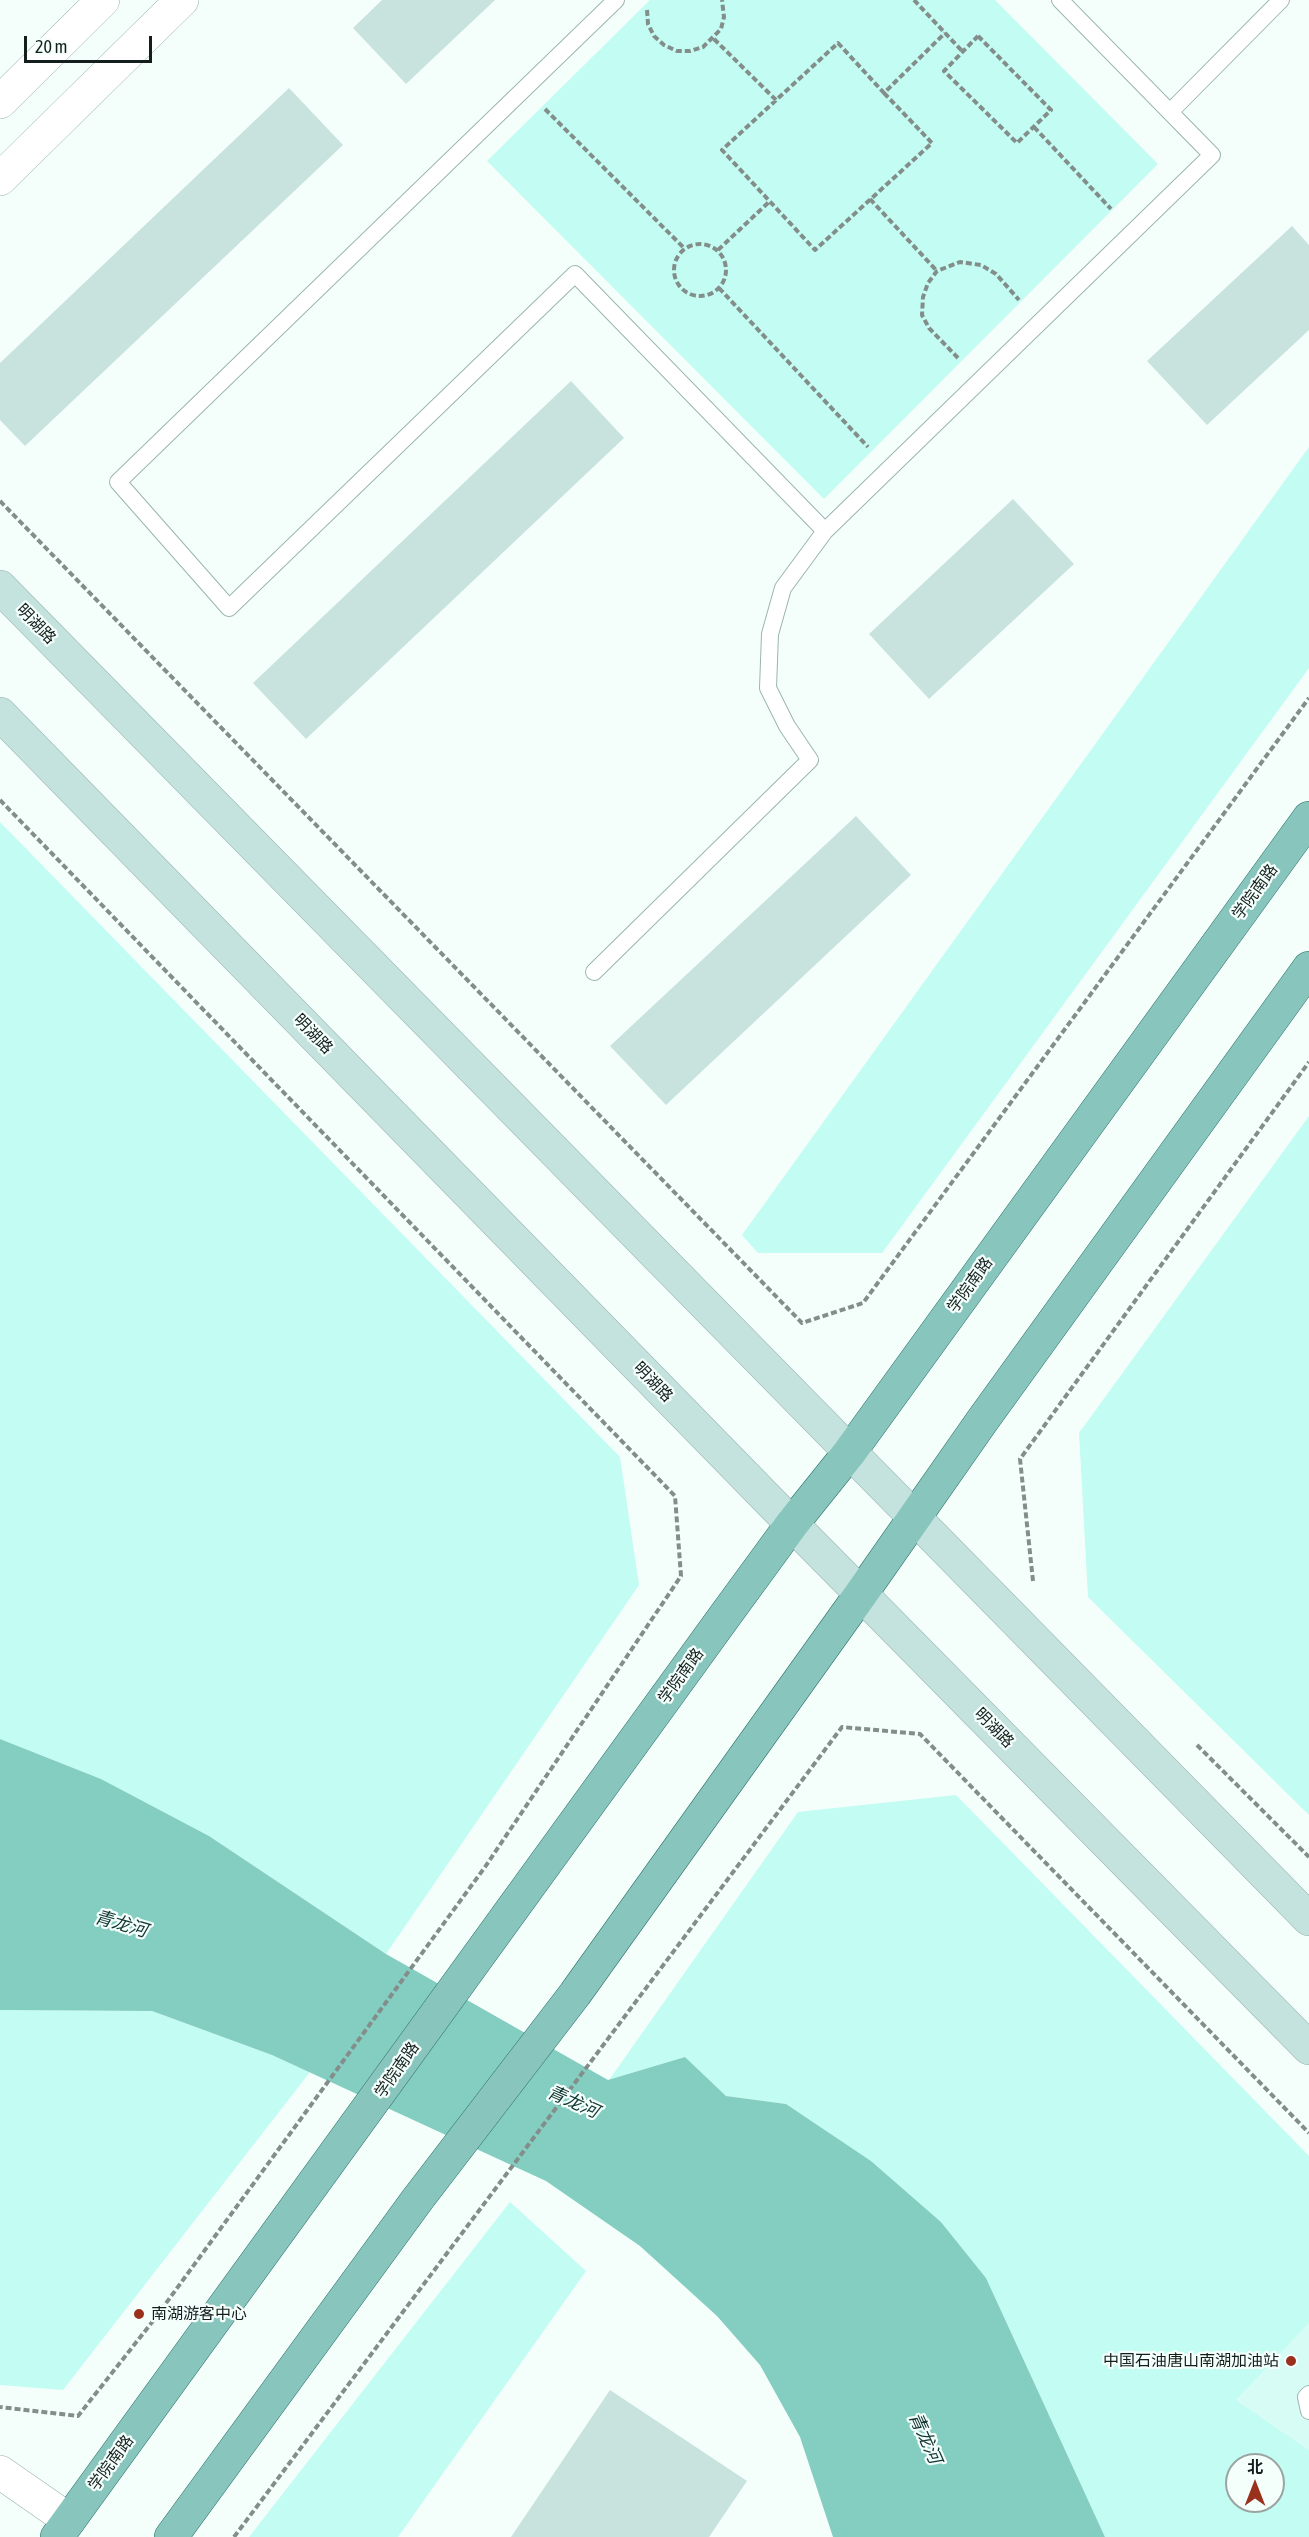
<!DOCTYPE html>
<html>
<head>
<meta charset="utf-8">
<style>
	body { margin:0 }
	#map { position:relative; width:1309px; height:2537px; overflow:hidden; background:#f4fffc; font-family:"Asap Condensed","Noto Sans SC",sans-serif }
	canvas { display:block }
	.north { position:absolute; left:1225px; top:2453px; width:60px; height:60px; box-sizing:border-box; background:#f4fffc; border:2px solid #9aa5a2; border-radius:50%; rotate:0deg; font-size:16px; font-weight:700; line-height:24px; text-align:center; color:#141e1c }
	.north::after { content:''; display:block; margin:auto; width:21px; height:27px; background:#9a311d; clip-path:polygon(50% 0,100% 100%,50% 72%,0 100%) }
	.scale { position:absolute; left:24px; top:36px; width:128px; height:27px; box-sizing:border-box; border:3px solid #141e1c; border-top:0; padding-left:8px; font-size:18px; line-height:21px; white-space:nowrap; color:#141e1c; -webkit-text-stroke:4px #f4fffc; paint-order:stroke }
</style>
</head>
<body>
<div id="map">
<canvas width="1309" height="2537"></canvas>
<div class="north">北</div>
<div class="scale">20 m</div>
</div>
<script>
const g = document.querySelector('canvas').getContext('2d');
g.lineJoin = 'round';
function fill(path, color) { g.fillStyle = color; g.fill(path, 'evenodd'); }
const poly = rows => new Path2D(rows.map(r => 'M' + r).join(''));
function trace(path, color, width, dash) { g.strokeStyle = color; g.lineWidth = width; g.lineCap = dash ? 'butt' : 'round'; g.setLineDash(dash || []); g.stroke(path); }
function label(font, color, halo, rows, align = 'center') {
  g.font = font + ' "Asap Condensed","Noto Sans SC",sans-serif'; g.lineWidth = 4.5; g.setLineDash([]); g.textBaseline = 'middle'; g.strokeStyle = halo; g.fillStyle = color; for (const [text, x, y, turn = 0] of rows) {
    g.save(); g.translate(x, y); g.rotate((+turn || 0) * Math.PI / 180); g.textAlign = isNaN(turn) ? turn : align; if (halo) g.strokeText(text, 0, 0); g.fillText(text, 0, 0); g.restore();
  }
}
fill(poly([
	[1309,2323,1309,2450,1236,2400]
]), '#d7fcf5');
fill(poly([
	[650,0,995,0,1158,164,824,499,487,161],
	[1309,447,1309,668,882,1253,758,1253,742,1235],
	[0,822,620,1457,639,1585,386,1954,209,1836,101,1779,0,1739],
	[1309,1116,1309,1815,1088,1597,1079,1433],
	[956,1795,1309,2156,1309,2323,1236,2400,1309,2450,1309,2537,1105,2537,986,2278,941,2222,871,2161,786,2104,726,2096,685,2057,609,2080,798,1812],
	[1237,2465,1273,2465,1273,2501,1237,2501],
	[0,2010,152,2011,272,2055,310,2072,63,2390,0,2385],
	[510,2202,586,2271,398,2537,249,2537]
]), '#c2fcf2');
fill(poly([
	[0,1739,101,1779,209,1836,386,1954,608,2080,685,2057,726,2096,786,2104,871,2161,941,2222,986,2278,1105,2537,833,2537,800,2437,760,2365,717,2316,640,2246,546,2181,272,2055,152,2011,0,2010]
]), '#84cdc1');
fill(poly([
	[382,0,495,0,406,84,353,28],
	[289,88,343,145,25,446,0,420,0,363],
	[1292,226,1309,245,1309,330,1207,425,1147,361],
	[571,381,624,438,306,739,253,683],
	[1013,499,1074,564,929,699,869,634],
	[856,816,911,875,666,1105,610,1046],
	[610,2390,747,2481,709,2537,511,2537]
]), '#c8e3de');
const service = poly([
	[616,0,118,482,229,608,575,274,825,531],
	[1170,112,1281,0],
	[594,972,810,760,787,726,768,688,770,634,783,588,825,531,1212,155,1060,0],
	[1309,2394,1306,2397,1309,2411]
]);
const minor = poly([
	[0,102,103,0],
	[0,179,182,0]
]);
const tertiary = poly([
	[0,2472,69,2520]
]);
const secondary = poly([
	[0,587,1309,1919],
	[0,714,792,1524,1309,2048]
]);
const primary = poly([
	[57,2537,724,1617,792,1524,849,1453,1309,818],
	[171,2537,417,2200,575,1994,861,1594,982,1421,1309,968]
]);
trace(service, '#9bb5b1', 18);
trace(minor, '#9bb5b1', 34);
trace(tertiary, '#9bb5b1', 34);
trace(secondary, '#9bb5b1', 34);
trace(primary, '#2c7168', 34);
trace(poly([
	[914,0,963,52],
	[647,10,648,24,654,36,664,45,677,51,690,51,703,47,721,29,724,17,722,0],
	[978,36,1051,110,1017,143,944,71,978,36],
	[714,39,776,100],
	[884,93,932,143,815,250,722,150,838,43,884,93,945,33],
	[545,109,684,248],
	[1034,127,1111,209],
	[870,199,937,271],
	'674 270a26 26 0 1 1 52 0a26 26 0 1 1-52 0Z',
	[718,250,770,201],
	[719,288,868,447],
	[958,358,929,328,922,315,923,297,928,283,937,271,960,262,981,265,996,274,1019,300],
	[0,501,802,1323,863,1303,1309,698],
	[0,800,675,1496,681,1576,485,1867,153,2321,78,2416,0,2407],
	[1033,1581,1020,1459,1309,1062],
	[1197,1745,1309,1857],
	[234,2537,842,1727,920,1734,1309,2133]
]), '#838e8b', 4, [6, 3]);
trace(service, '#fff', 16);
trace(minor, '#fff', 33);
trace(tertiary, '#fff', 33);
trace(secondary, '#c4e2de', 33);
trace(primary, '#88c5bd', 33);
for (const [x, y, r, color] of [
	[139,2314,6,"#9a311d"],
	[1291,2361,6,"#9a311d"]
]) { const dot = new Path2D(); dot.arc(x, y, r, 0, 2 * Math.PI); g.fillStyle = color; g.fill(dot); trace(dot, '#f4fffc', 2); }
label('16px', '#141e1c', '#f4fffc', [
	["明湖路",36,624,46],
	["学院南路",1255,892,-54],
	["明湖路",313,1034,46],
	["学院南路",970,1285,-54],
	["明湖路",653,1382,46],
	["学院南路",681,1676,-54],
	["明湖路",994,1728,45],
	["学院南路",397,2070,-55],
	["学院南路",111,2463,-54]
]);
label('16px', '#141e1c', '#f4fffc', [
	["南湖游客中心",151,2314],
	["中国石油唐山南湖加油站",1279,2361,"right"]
], 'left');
label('italic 18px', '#143732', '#f4fffc', [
	["青龙河",121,1924,16],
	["青龙河",573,2102,24],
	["青龙河",925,2438,66]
]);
</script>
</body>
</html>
